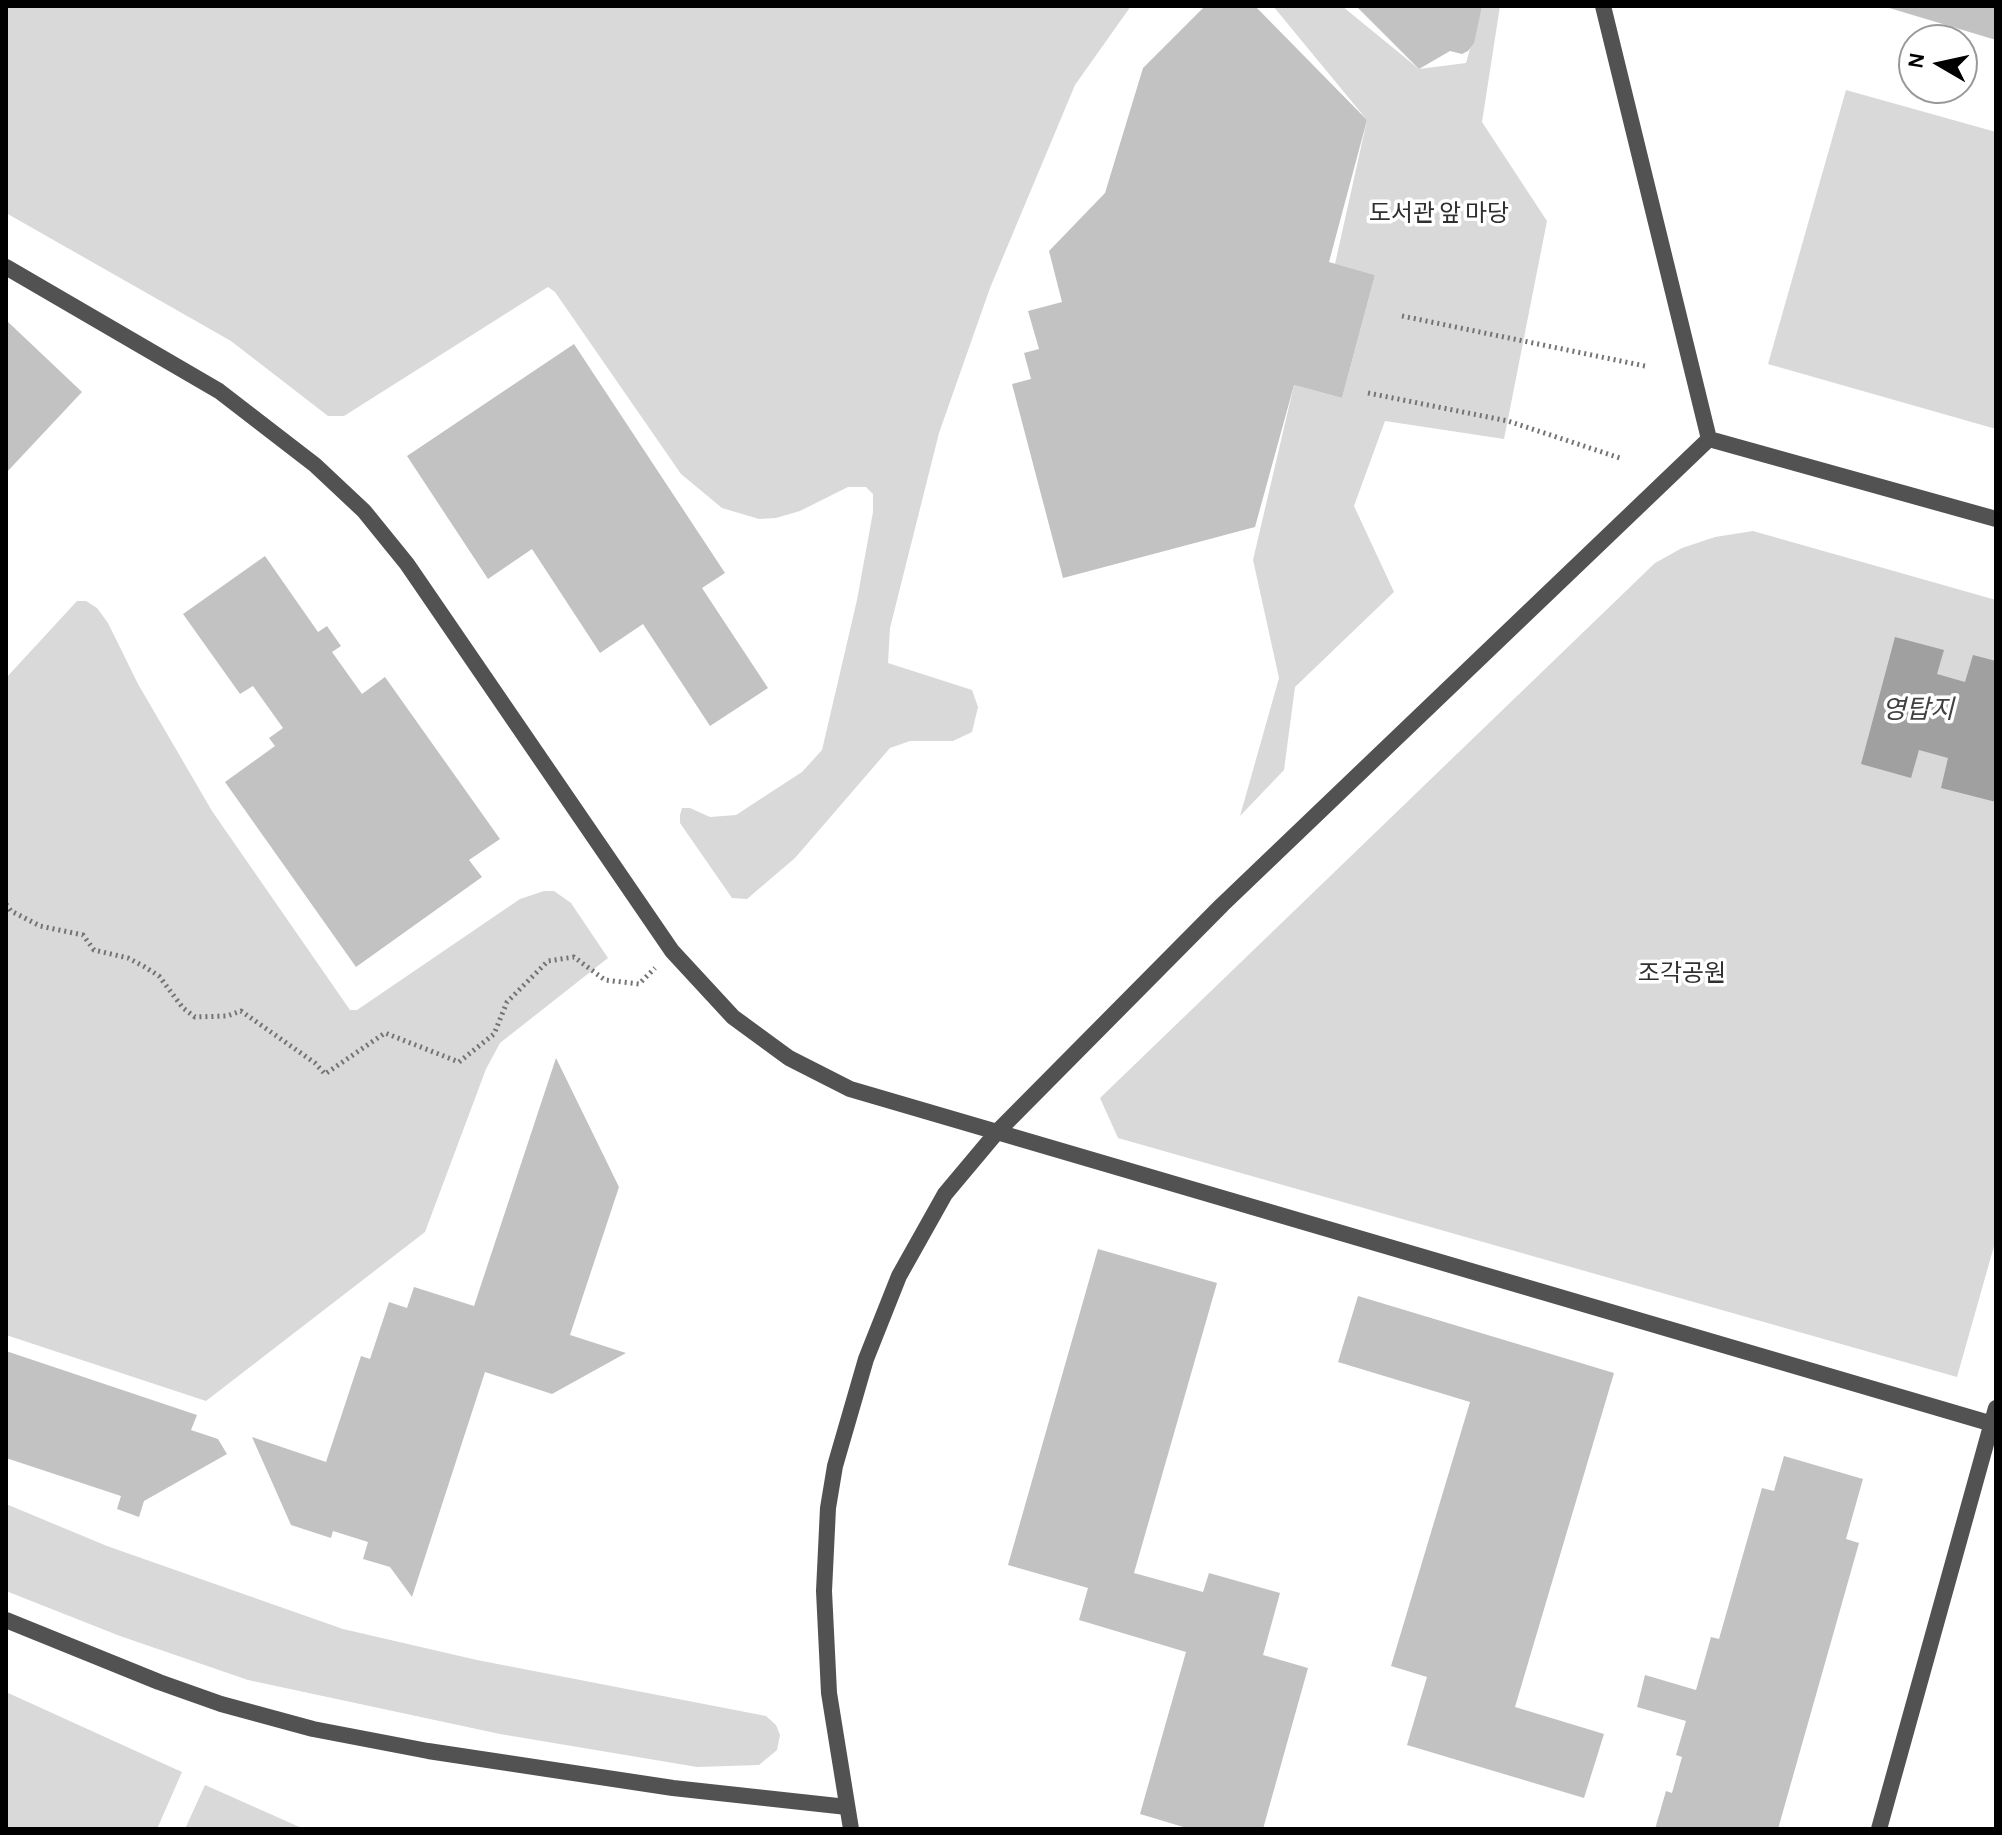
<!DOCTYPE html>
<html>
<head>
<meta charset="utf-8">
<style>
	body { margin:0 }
	#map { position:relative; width:2002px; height:1835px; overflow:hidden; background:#fff; font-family:"Alegreya Sans",sans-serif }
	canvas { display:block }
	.frame { position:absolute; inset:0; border:8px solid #000; pointer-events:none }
	.north { position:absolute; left:1898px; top:24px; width:80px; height:80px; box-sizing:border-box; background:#fff; border:2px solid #999; border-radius:50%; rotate:279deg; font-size:22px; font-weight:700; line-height:32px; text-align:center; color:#000 }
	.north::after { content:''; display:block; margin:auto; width:28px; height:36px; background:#000; clip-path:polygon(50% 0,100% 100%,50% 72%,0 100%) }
</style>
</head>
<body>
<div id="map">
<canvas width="2002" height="1835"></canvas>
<div class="frame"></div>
<div class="north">N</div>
</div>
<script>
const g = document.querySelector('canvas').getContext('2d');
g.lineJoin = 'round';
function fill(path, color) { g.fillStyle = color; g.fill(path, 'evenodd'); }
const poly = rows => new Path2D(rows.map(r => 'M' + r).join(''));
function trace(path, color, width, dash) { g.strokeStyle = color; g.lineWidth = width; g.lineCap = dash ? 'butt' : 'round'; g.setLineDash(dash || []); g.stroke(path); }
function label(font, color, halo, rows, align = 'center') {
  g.font = font + ' "Alegreya Sans","Noto Sans KR",sans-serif'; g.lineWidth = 7; g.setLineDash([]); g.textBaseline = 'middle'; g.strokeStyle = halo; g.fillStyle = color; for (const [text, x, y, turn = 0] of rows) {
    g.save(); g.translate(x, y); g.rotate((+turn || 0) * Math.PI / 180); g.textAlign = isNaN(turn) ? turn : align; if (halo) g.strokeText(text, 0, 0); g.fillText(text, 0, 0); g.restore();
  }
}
fill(poly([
	[6,6,1131,6,1075,85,990,288,939,433,890,628,888,663,972,690,978,707,972,732,953,741,910,741,890,748,795,858,747,899,732,898,680,823,680,815,682,808,690,808,710,817,736,815,802,772,822,750,857,600,873,512,873,494,866,487,848,487,800,511,776,518,759,519,722,508,681,474,555,292,548,287,344,416,328,416,231,341,6,213],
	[1273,6,1342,6,1419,69,1466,63,1482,6,1500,6,1482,122,1547,221,1504,439,1385,421,1354,506,1394,592,1295,687,1284,770,1240,816,1279,678,1253,560,1294,385,1342,398,1375,275,1335,264,1367,120],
	[1846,90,1996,132,1996,429,1768,364],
	[1753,531,1996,600,1996,1239,1957,1377,1118,1138,1100,1098,1655,563,1682,548,1715,537],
	[77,601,86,601,97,608,108,623,138,684,212,811,350,1010,357,1010,520,899,544,891,554,891,571,903,608,958,500,1043,486,1069,425,1232,206,1401,6,1335,6,678],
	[6,1504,107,1546,343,1629,477,1660,766,1716,776,1725,780,1735,777,1750,759,1765,697,1767,500,1734,248,1680,120,1636,6,1591],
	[6,1692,182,1772,157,1829,6,1829],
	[205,1785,304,1829,185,1829]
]), '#d9d9d9');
fill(poly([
	[1895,637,1944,650,1937,674,1965,682,1973,655,1996,661,1996,802,1941,788,1948,758,1919,750,1911,778,1861,764]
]), '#a0a0a0');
fill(poly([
	[1205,6,1255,6,1367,120,1329,262,1375,275,1342,398,1294,385,1255,527,1063,578,1012,384,1031,379,1024,353,1039,349,1028,311,1062,302,1049,251,1105,193,1143,68],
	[1356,6,1482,6,1474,43,1468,51,1462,54,1450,51,1419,69],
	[1996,6,1996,40,1886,7,1886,6],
	[6,320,82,392,6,473],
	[574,344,725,573,702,588,768,688,710,726,643,624,600,653,532,549,488,579,407,456],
	[265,556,318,632,327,626,341,646,332,652,362,694,385,677,500,839,469,860,482,877,356,967,225,782,275,746,269,738,283,728,253,686,240,694,183,614],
	[556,1058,619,1187,570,1335,626,1353,552,1394,485,1372,412,1597,390,1567,363,1559,368,1542,333,1531,331,1538,291,1525,252,1437,326,1462,361,1356,370,1359,389,1302,407,1308,414,1287,474,1306],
	[1098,1249,1217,1283,1134,1573,1203,1592,1209,1573,1280,1593,1263,1655,1308,1668,1263,1829,1190,1829,1140,1814,1186,1652,1079,1620,1088,1588,1008,1565],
	[1358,1296,1614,1373,1515,1707,1604,1734,1584,1798,1407,1745,1427,1677,1391,1666,1470,1402,1338,1362],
	[6,1351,197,1415,191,1430,218,1439,227,1454,144,1501,139,1517,117,1509,121,1496,6,1458],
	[1784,1456,1863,1479,1846,1539,1859,1543,1778,1829,1655,1829,1666,1791,1672,1793,1682,1757,1676,1755,1686,1721,1637,1707,1645,1675,1696,1690,1711,1637,1719,1639,1762,1488,1774,1491]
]), '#c2c2c2');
trace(poly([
	[1402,316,1645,366],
	[1368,393,1508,421,1620,458],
	[6,904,11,911,40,926,83,935,94,950,128,958,145,967,159,976,183,1008,195,1017,227,1016,241,1011,315,1063,325,1074,385,1033,459,1062,494,1034,507,1002,548,961,574,957,605,980,639,984,655,968]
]), '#747474', 5, [2, 4]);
trace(poly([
	[997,1132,1996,1425],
	[6,1620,159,1682,221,1704,313,1729,428,1751,673,1788,847,1807]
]), '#525252', 16);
trace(poly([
	[1603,6,1709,439],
	[6,267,219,391,315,465,364,511,407,564,672,951,733,1017,789,1058,850,1089,997,1132],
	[1709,439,1996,519],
	[851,1829,829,1693,824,1591,828,1508,835,1466,866,1359,899,1276,945,1194,997,1132,1222,905,1709,439],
	[1879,1829,1996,1408]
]), '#525252', 16);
label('24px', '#303030', '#fff', [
	["도서관 앞 마당",1439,214],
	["조각공원",1682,974]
]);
label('italic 26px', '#414141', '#fff', [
	["영탑지",1918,710]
]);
</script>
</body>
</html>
